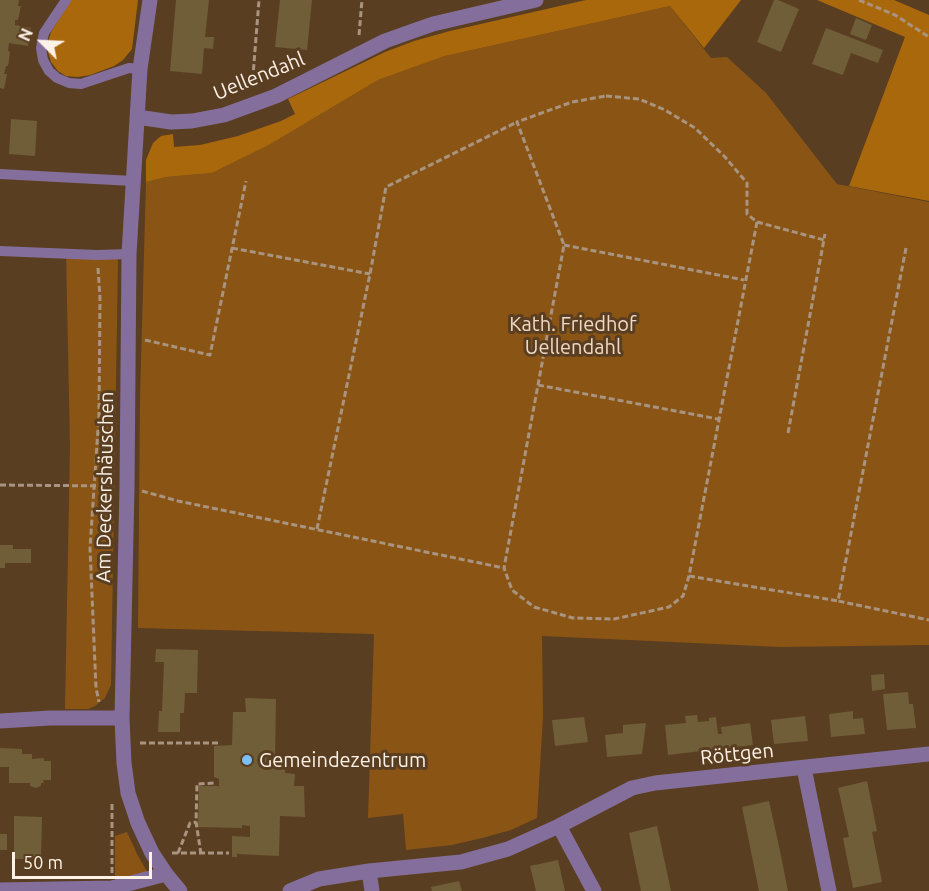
<!DOCTYPE html>
<html>
<head>
<meta charset="utf-8">
<style>
	body { margin:0 }
	#map { position:relative; width:929px; height:891px; overflow:hidden; background:#5a3e21; font-family:Ubuntu,sans-serif }
	canvas { display:block }
	.north { position:absolute; left:12px; top:12px; width:60px; height:60px; -webkit-text-stroke:4px #5a3e21; paint-order:stroke; rotate:294deg; font-size:16px; font-weight:700; line-height:24px; text-align:center; color:#fdf2e8 }
	.north::after { content:''; display:block; margin:auto; width:21px; height:27px; background:#fdf2e8; clip-path:polygon(50% 0,100% 100%,50% 72%,0 100%) }
	.scale { position:absolute; left:12px; top:852px; width:140px; height:27px; box-sizing:border-box; border:3px solid #fdf2e8; border-top:0; padding-left:8px; font-size:18px; line-height:21px; white-space:nowrap; color:#fdf2e8; -webkit-text-stroke:4px #5a3e21; paint-order:stroke }
</style>
</head>
<body>
<div id="map">
<canvas width="929" height="891"></canvas>
<div class="north">N</div>
<div class="scale">50 m</div>
</div>
<script>
const g = document.querySelector('canvas').getContext('2d');
g.lineJoin = 'round';
function fill(path, color) { g.fillStyle = color; g.fill(path, 'evenodd'); }
const poly = rows => new Path2D(rows.map(r => 'M' + r).join(''));
function trace(path, color, width, dash) { g.strokeStyle = color; g.lineWidth = width; g.lineCap = dash ? 'butt' : 'round'; g.setLineDash(dash || []); g.stroke(path); }
function label(font, color, halo, rows, align = 'center') {
  g.font = font + ' Ubuntu,sans-serif'; g.lineWidth = 6; g.setLineDash([]); g.textBaseline = 'middle'; g.strokeStyle = halo; g.fillStyle = color; for (const [text, x, y, turn = 0] of rows) {
    g.save(); g.translate(x, y); g.rotate((+turn || 0) * Math.PI / 180); g.textAlign = isNaN(turn) ? turn : align; if (halo) g.strokeText(text, 0, 0); g.fillText(text, 0, 0); g.restore();
  }
}
fill(poly([
	[670,6,711,58,727,57,766,93,837,184,929,202,929,645,781,647,542,636,543,716,537,818,511,830,482,838,452,845,406,850,403,814,368,818,374,634,138,628,140,398,146,182,166,177,212,173,269,145,378,80,445,56],
	[66,250,110,250,118,260,111,685,105,698,95,706,88,709,65,709,70,447],
	[127,832,137,854,148,873,115,883,115,836]
]), '#8a5514');
fill(poly([
	[71,0,138,0,132,49,123,60,114,66,90,75,78,77,66,76,58,71,51,62,48,52,48,42,51,32],
	[586,0,741,0,704,48,670,6,445,56,378,80,269,145,212,173,166,177,146,182,146,160,153,143,161,136,173,134,174,147,200,145,238,136,281,121,295,114,288,99,385,52,414,41,450,31],
	[817,0,894,0,929,15,929,201,849,186,905,37]
]), '#aa680d');
fill(poly([
	[0,0,19,0,18,6,21,6,18,20,15,20,15,25,31,28,28,46,9,43,8,51,10,52,8,66,6,66,4,74,7,74,4,89,0,88],
	[176,0,209,0,205,37,214,37,213,49,204,48,202,74,170,71],
	[280,0,312,0,307,50,275,47],
	[774,0,778,0,799,9,781,52,757,42],
	[856,18,872,25,866,40,850,34],
	[826,28,883,50,878,63,851,53,843,75,812,64],
	[11,119,37,121,35,156,9,154],
	[0,545,13,545,13,549,31,549,31,563,5,563,5,568,0,568],
	[156,649,198,650,197,693,185,693,184,713,180,713,180,732,158,732,159,711,162,711,164,662,155,662],
	[884,674,885,689,872,691,871,675],
	[908,692,909,704,913,704,916,728,887,730,883,694],
	[245,698,276,699,275,760,285,760,285,773,295,774,294,786,304,786,305,817,280,816,279,856,237,854,237,857,232,857,232,836,250,837,250,826,242,825,242,828,198,827,199,786,219,786,219,779,214,777,214,746,232,745,233,712,246,712],
	[853,711,853,719,863,718,865,734,831,737,829,714],
	[697,715,698,722,709,721,709,718,716,717,718,734,722,734,721,727,750,723,753,745,668,755,665,725,686,723,685,716],
	[805,716,808,741,774,744,771,720],
	[584,717,588,742,555,746,552,720],
	[646,723,642,754,607,757,605,735,623,733,623,725],
	[0,748,22,749,22,754,32,754,32,759,44,758,44,761,51,761,51,780,43,780,44,783,41,783,41,786,36,788,30,786,30,783,9,783,9,767,0,767],
	[867,781,877,831,872,832,882,882,853,888,843,838,849,837,838,788],
	[769,801,780,851,788,891,759,891,742,807],
	[14,816,42,817,41,859,14,859],
	[657,826,671,891,641,891,629,833],
	[0,834,7,834,7,850,0,850],
	[558,860,565,891,536,891,530,866],
	[459,881,462,891,432,891,431,887]
]), '#6f5e38');
trace(poly([
	[859,0,895,15,929,37],
	[359,35,362,0],
	[252,88,259,0],
	[606,96,639,99,665,110,695,128,725,157,747,183,747,214,757,222,689,576,683,596,669,607,614,619,573,618,534,607,512,590,504,568,564,245,517,122,572,102,606,96],
	[757,222,824,240],
	[564,245,744,280],
	[232,248,370,274],
	[906,248,838,601,929,620],
	[98,268,100,298,99,414,90,548,96,688,99,702],
	[145,340,210,355,246,181],
	[538,385,718,419],
	[788,433,825,234],
	[0,485,112,486],
	[142,491,178,501,504,568],
	[317,529,370,274,386,187,517,122],
	[689,576,838,601],
	[140,743,221,743],
	[172,853,229,853],
	[178,853,190,823,196,822],
	[201,854,196,822,197,784,215,783],
	[112,873,112,801]
]), '#a89480', 3, [6, 3]);
trace(poly([
	[66,0,44,33,41,48,43,60,49,71,57,78,69,83,81,84,129,68,140,69],
	[0,174,133,181],
	[0,251,97,255,129,254]
]), '#846f9c', 10);
trace(poly([
	[150,0,140,69,129,254,127,487,122,718,124,763,128,793,138,823,152,853,166,874,180,891],
	[137,117,171,122,192,121,224,115,276,96,385,41,413,31,433,24,536,0],
	[0,721,50,718,122,718],
	[804,768,829,891],
	[559,826,594,891],
	[369,871,372,891],
	[0,890,112,888,166,874],
	[290,891,319,879,369,871,461,862,508,849,559,826,632,788,655,783,929,754]
]), '#846f9c', 15);
for (const [x, y, r, color] of [
	[247,760,6,"#7bbef8"]
]) { const dot = new Path2D(); dot.arc(x, y, r, 0, 2 * Math.PI); g.fillStyle = color; g.fill(dot); trace(dot, '#5a3e21', 2); }
label('20px', '#fdf2e8', '#5a3e21', [
	["Uellendahl",259,76,-22],
	["Am Deckershäuschen",105,487,-89],
	["Röttgen",737,754,-6]
]);
label('20px', '#f0d9c5', '#5a3e21', [
	["Kath. Friedhof",573,324],
	["Uellendahl",573,347]
]);
label('20px', '#fdf2e8', '#5a3e21', [
	["Gemeindezentrum",259,760]
], 'left');
</script>
</body>
</html>
